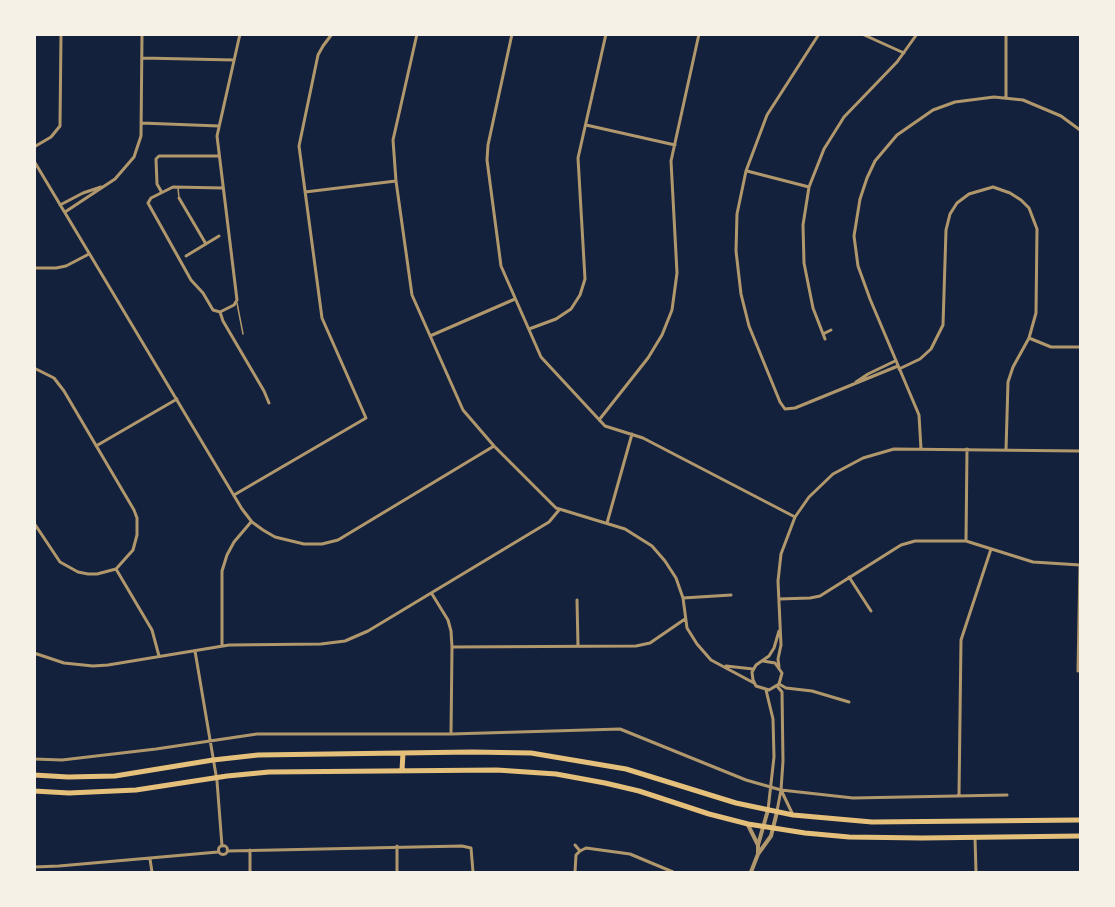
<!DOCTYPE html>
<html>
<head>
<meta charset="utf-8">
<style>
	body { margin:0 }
	#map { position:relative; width:1115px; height:907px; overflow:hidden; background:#14213d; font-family:Quicksand,sans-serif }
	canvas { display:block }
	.frame { position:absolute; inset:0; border:36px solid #f6f1e7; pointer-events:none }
</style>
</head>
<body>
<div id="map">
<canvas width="1115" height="907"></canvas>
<div class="frame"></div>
</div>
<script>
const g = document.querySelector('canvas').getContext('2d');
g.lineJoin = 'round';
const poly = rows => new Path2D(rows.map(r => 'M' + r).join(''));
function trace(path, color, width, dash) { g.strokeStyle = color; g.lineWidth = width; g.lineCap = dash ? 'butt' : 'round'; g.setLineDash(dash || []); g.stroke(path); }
trace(poly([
	[178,188,179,198],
	[237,303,243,334]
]), '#b1986c', 1.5);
trace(poly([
	[417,34,393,140,396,181,412,295,463,410,494,446,556,508,625,529,652,546,665,561,676,578,683,598,687,628,697,644,711,660,754,683],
	[512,34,488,145,487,160,501,266,541,357,605,426,643,438,795,517],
	[819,34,767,115,746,171,737,214,736,251,741,294,749,326,780,402,785,409,795,408,898,366],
	[862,34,904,53],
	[142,58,234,60],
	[1006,98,1006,34],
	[141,123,219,126],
	[586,125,675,145],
	[34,147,51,137,60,126,61,34],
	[34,161,242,509,252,522,263,530,275,537,304,544,322,544,338,540,494,446],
	[747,171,809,187],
	[161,191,157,184,156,159,159,156,219,156],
	[305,192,396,181],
	[179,198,206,244],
	[60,205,83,193,101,187],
	[65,212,115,179,134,157,141,136,142,34],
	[186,256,219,236],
	[34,268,56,268,66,266,89,254],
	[220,312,234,305,237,300,217,136,240,34],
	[220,312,213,310,203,293,191,280,148,203,151,198,173,187,223,188],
	[220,312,223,321,264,391,269,403],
	[529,329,556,319,571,309,580,295,585,279,578,158,606,34],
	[823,334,831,330],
	[430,336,515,299],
	[1029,338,1051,347,1080,347],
	[825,339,813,308,804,263,803,225,809,187,824,149,844,117,897,62,917,34],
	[34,368,54,378,64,391,134,510,137,518,137,535,133,550,116,569,97,574,88,574,78,572,60,562,34,523],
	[899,369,920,359,931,349,943,325,946,230,950,214,957,203,969,194,993,187,1010,193,1021,200,1029,208,1037,229,1036,313,1029,338,1013,367,1008,382,1006,450],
	[856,382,868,374,895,361],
	[599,420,648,358,662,335,672,310,677,273,671,161,699,34],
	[96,446,177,399],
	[921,449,919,415,870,299,858,266,854,236,860,199,867,178,875,161,897,135,933,110,955,102,994,97,1023,100,1061,116,1080,130],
	[234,495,366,418,322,318,299,146,318,55,323,46,332,34],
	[607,523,632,434],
	[966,541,967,449],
	[116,569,152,630,159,656],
	[849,577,871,611],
	[432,594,448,620,451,631,452,647,451,734],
	[683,598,731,595],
	[779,599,810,598,820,596,901,545,915,541,966,541,1033,562,1080,565],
	[577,600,578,646],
	[222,646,222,571,227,555,234,542,251,522],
	[452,647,636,646,650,643,685,619],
	[195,651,217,781,222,846],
	[34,653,64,663,93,666,108,665,229,645,321,644,345,641,368,631,549,522,559,510],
	[763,661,775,663,782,673,779,684,769,690,756,686,753,680,752,672,756,665,769,656,774,648,779,631],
	[726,666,753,669],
	[779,667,778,659,781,645,778,581,781,554,795,517,809,497,833,474,863,458,894,449,1080,451],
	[1078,671,1080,565],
	[779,684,786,688,812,691,849,702],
	[777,686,782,692,783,761,781,790,777,811],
	[766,690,773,719,774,757,768,810],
	[34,759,62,760,156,749,257,734,451,734,620,729,746,780,781,790,853,798,1007,795],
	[782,792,793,815],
	[959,795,961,640,991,549],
	[975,838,976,872],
	[575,845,580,851],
	'218.5 850a4.5 4.5 0 1 1 9 0a4.5 4.5 0 1 1-9 0Z',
	[250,850,250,872],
	[228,851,462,846,471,848,473,872],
	[150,859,152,872],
	[34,867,59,866,218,852],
	[397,872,397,846],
	[575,872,576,855,580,851,586,848,630,854,673,872]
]), '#b1986c', 3);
trace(poly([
	[748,825,758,845],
	[758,854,771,836,777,812],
	[751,872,758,854,758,845,768,810]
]), '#b1986c', 4);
trace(poly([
	[402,770,403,753],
	[34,775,68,777,115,776,213,760,258,755,472,752,531,753,626,769,736,803,793,815,872,822,1080,820],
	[34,791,69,793,136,790,227,776,269,772,497,770,556,774,605,783,639,791,709,814,748,824,805,833,849,837,922,838,1080,836]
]), '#e5c07b', 5);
</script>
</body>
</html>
